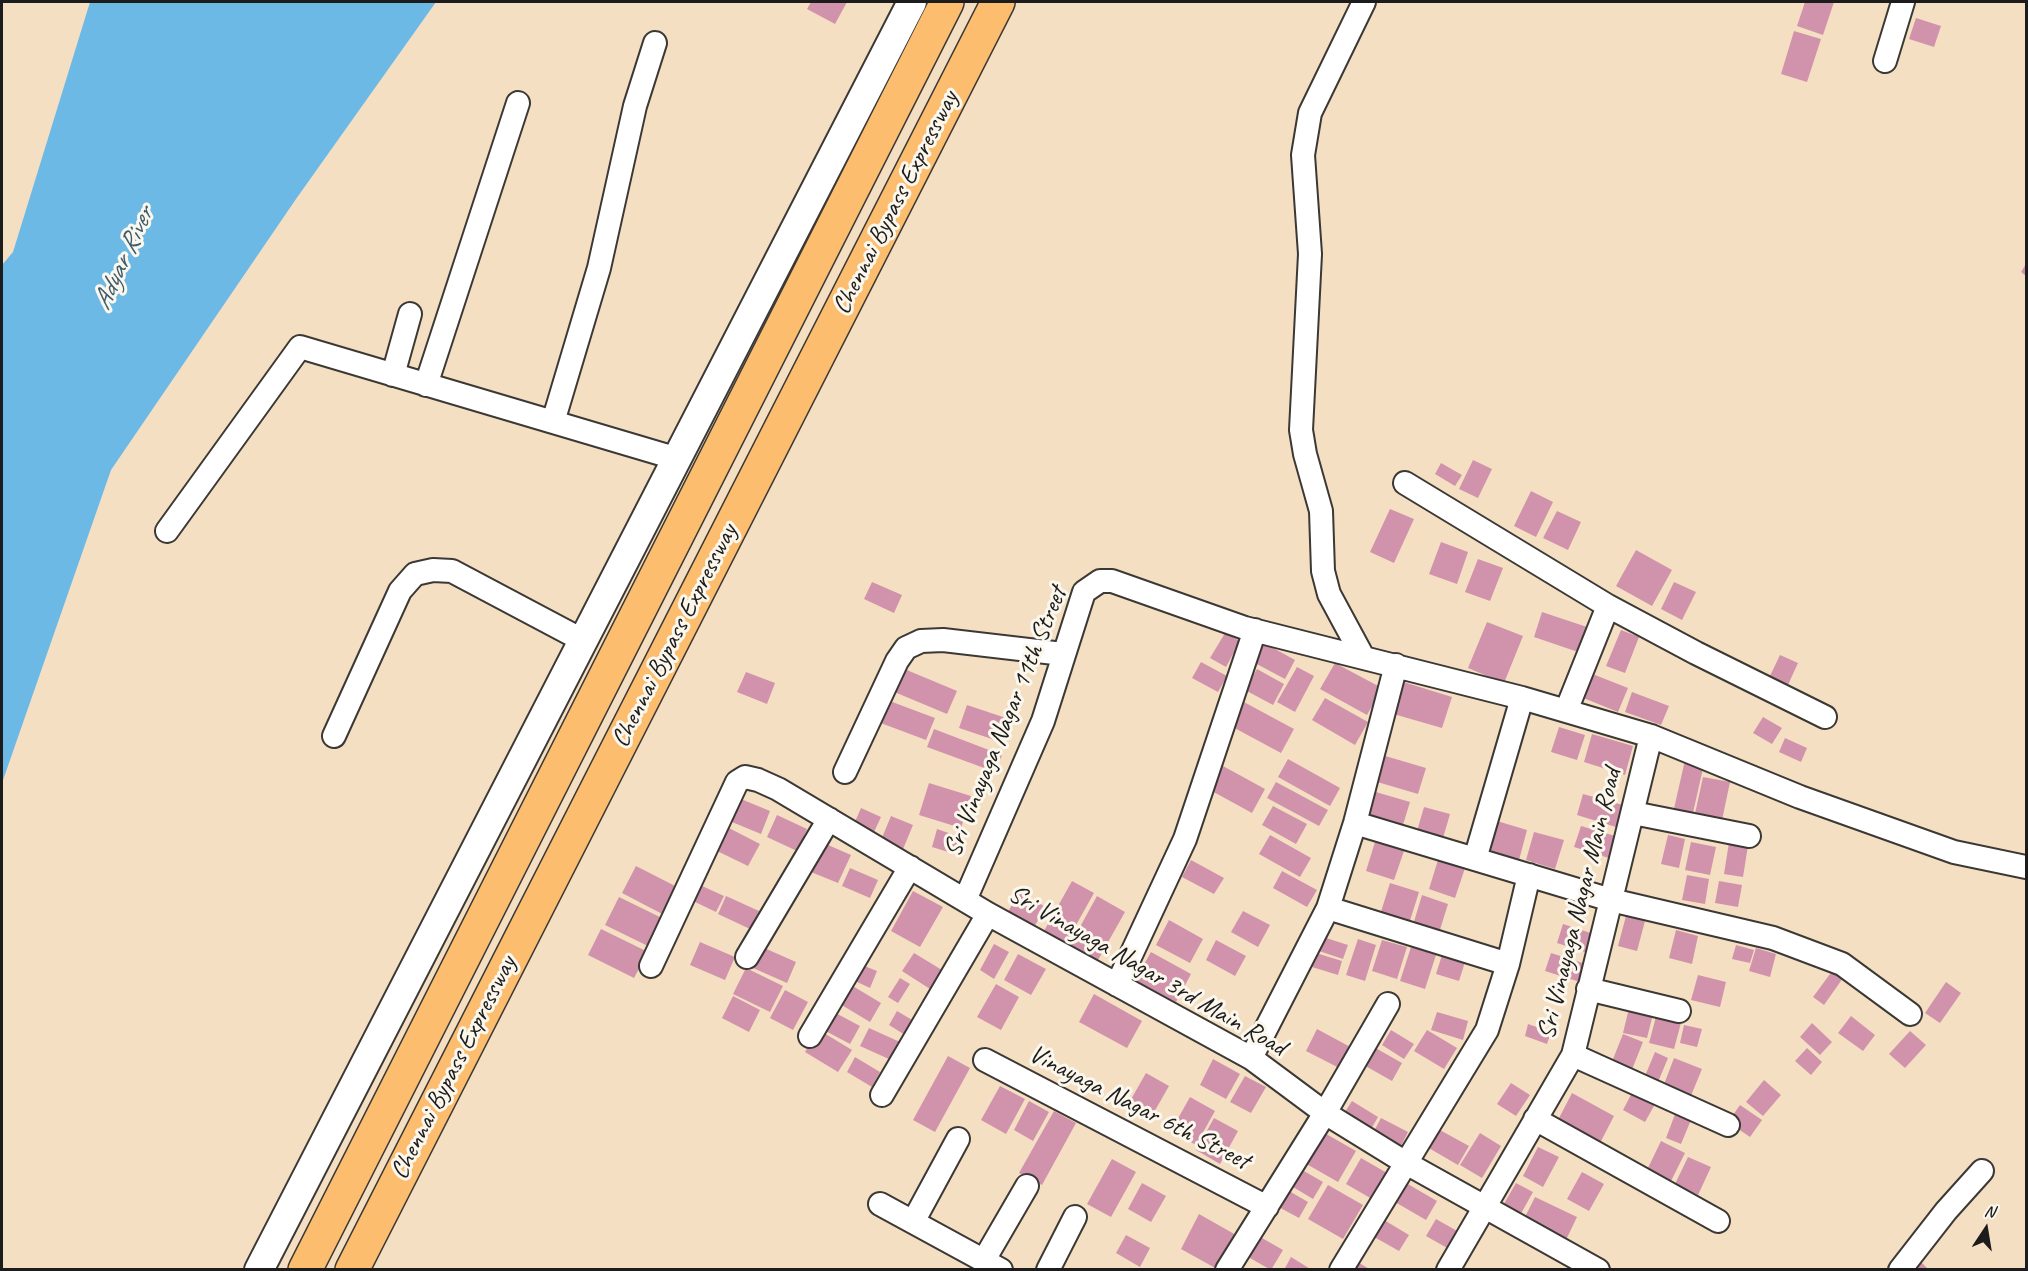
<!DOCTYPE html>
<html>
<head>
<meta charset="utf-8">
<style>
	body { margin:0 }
	#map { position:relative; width:2028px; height:1271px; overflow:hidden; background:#f4dfc3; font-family:Caveat,sans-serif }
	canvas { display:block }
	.frame { position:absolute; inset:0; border:3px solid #1c1c1c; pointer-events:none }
	.north { position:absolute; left:1956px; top:1199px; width:60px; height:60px; -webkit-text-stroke:4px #fbf7ec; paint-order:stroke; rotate:12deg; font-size:16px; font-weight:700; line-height:24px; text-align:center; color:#1c1c1c }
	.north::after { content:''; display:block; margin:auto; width:21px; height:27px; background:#1c1c1c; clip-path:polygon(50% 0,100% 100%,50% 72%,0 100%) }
</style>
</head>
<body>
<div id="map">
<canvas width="2028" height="1271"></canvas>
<div class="frame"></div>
<div class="north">N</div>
</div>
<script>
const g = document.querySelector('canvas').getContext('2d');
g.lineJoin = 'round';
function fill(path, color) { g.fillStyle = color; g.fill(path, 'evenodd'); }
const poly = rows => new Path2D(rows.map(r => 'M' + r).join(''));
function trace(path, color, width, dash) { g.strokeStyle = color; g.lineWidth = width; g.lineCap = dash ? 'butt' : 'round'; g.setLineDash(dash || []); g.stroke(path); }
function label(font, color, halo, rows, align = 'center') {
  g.font = font + ' Caveat,sans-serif'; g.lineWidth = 6; g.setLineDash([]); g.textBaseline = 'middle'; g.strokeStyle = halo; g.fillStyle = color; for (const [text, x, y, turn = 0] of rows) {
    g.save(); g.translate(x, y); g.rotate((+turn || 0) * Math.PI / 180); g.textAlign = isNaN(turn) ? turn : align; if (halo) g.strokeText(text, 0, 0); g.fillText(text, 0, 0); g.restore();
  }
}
fill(poly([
	[90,2,436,2,296,199,111,470,2,783,2,265,13,252]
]), '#6db9e6');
fill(poly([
	[811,2,847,2,835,24,807,9],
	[1805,2,1834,2,1823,35,1797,26],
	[1916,18,1941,26,1934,47,1909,39],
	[1794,31,1821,39,1807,82,1781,74],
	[2026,264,2026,276,2021,272],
	[1473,460,1492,469,1478,498,1459,489],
	[1441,463,1462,475,1455,486,1435,474],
	[1531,491,1553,502,1536,537,1514,526],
	[1390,509,1414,519,1394,563,1370,552],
	[1557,511,1581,522,1568,550,1543,538],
	[1441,542,1468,552,1457,584,1429,574],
	[1636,550,1672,570,1652,606,1616,586],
	[1478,559,1503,568,1490,601,1465,592],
	[872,582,902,595,894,613,864,599],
	[1674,582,1696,592,1682,620,1661,609],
	[1542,612,1587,627,1578,652,1534,637],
	[1487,622,1523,636,1504,683,1468,668],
	[1621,630,1639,637,1625,673,1606,666],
	[1225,633,1240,641,1226,667,1210,658],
	[1264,643,1295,660,1285,679,1253,662],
	[1780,655,1798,663,1787,687,1769,678],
	[1201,662,1227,676,1218,692,1192,678],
	[1335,663,1382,688,1367,715,1320,689],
	[1297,667,1314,676,1295,712,1277,702],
	[902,668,957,691,947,714,892,691],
	[1257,669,1284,684,1273,705,1245,690],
	[746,672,775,683,767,704,737,692],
	[1590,673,1628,688,1618,712,1581,697],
	[1400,681,1452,697,1442,728,1390,713],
	[1632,692,1669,706,1661,725,1625,712],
	[1325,698,1368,722,1355,745,1312,720],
	[887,700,935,718,926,740,878,722],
	[1242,701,1294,729,1281,753,1229,725],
	[967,705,1012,720,1004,743,959,728],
	[1763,717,1782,728,1772,744,1753,733],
	[1559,727,1585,735,1577,760,1551,752],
	[934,729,1002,755,995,772,927,747],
	[1592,734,1633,746,1625,775,1584,762],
	[1785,738,1807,748,1801,762,1779,752],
	[1382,755,1426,768,1418,794,1374,781],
	[1288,759,1340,788,1330,806,1278,777],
	[1685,760,1704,764,1692,817,1673,813],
	[1223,766,1265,789,1252,813,1210,790],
	[1703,777,1730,782,1721,825,1694,818],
	[1276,782,1328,810,1319,826,1267,798],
	[929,783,971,796,961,828,919,815],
	[1369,790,1410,802,1402,828,1361,816],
	[1583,794,1623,805,1616,827,1577,815],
	[741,799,770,811,761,834,732,822],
	[1273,806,1307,824,1296,844,1262,825],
	[1424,807,1450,814,1443,838,1417,831],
	[861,808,881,817,874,832,854,824],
	[777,815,807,829,797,851,767,837],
	[891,816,913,825,901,854,879,845],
	[1497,821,1527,830,1519,860,1487,851],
	[1581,826,1622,838,1615,860,1574,847],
	[727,827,760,844,748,866,715,850],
	[937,829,963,838,958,855,932,847],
	[1534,832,1564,840,1555,869,1526,860],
	[1270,835,1311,858,1300,877,1259,854],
	[1668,835,1685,839,1679,868,1661,864],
	[1730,836,1749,839,1743,877,1724,874],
	[819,841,851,855,838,883,806,870],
	[1375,842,1404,851,1394,880,1366,871],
	[1691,842,1716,847,1710,875,1685,870],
	[1191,860,1224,878,1214,894,1182,877],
	[1438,860,1465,868,1455,898,1429,889],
	[636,866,681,889,666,916,622,893],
	[850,868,878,880,870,898,842,886],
	[1282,871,1317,890,1307,907,1273,888],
	[1687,875,1709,879,1705,904,1682,900],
	[1072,881,1094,893,1066,943,1044,931],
	[1719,881,1742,885,1738,907,1715,903],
	[1390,883,1419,892,1408,927,1379,918],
	[700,885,724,896,716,912,693,901],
	[913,891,943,907,920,947,891,931],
	[1019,892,1046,907,1034,927,1008,912],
	[1422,895,1448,904,1439,933,1413,925],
	[726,896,759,911,750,929,718,914],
	[1097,896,1125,912,1098,960,1070,945],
	[619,897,666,920,652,948,605,925],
	[1243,911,1270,925,1258,947,1231,932],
	[1626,916,1645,921,1637,951,1618,946],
	[1169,920,1203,939,1190,963,1156,945],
	[1563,924,1600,936,1594,955,1557,943],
	[601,929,648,952,634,978,588,955],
	[1676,930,1698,936,1692,964,1669,958],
	[1323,937,1348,945,1343,959,1319,951],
	[1358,939,1376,945,1365,981,1346,975],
	[1216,940,1246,956,1235,976,1206,960],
	[1382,940,1407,947,1397,979,1372,971],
	[700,942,735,957,725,980,690,965],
	[994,944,1009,952,994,979,980,970],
	[1736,945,1754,950,1750,963,1732,959],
	[762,947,796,962,787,983,753,968],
	[1411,947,1436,955,1425,989,1400,981],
	[1756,948,1776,954,1770,977,1749,971],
	[1151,952,1191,974,1176,1002,1135,980],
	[914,953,942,970,930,989,902,971],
	[1316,953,1342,961,1338,975,1312,967],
	[1551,953,1586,964,1580,982,1545,971],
	[1018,954,1046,969,1031,995,1004,980],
	[1442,955,1465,962,1459,981,1436,974],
	[862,965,877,971,870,988,855,981],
	[746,968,783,986,770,1012,733,994],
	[1833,970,1843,978,1824,1005,1813,997],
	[1698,975,1726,982,1720,1007,1691,1000],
	[900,978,910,984,898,1003,888,997],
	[1946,982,1961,993,1940,1023,1925,1013],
	[996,984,1019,997,1001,1030,977,1017],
	[851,985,881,1003,870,1022,840,1004],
	[785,990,808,1002,793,1030,770,1018],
	[1094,994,1142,1021,1127,1048,1079,1022],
	[733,996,760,1010,749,1032,722,1018],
	[1629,1008,1653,1014,1647,1038,1623,1033],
	[830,1010,860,1026,850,1044,820,1028],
	[897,1011,914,1021,905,1035,889,1025],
	[1437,1012,1468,1021,1463,1040,1431,1030],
	[1657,1013,1682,1019,1674,1049,1649,1043],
	[1851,1016,1875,1035,1863,1051,1838,1033],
	[1812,1023,1832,1042,1820,1055,1800,1037],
	[1528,1024,1551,1032,1547,1044,1525,1036],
	[1684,1025,1702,1029,1697,1047,1680,1043],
	[869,1028,900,1042,891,1060,860,1046],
	[1317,1029,1356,1050,1345,1071,1306,1051],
	[819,1030,852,1050,838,1072,805,1052],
	[1391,1030,1414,1044,1404,1059,1382,1045],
	[1427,1030,1457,1048,1444,1069,1414,1051],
	[1910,1031,1926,1045,1905,1068,1889,1054],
	[1623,1034,1643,1042,1631,1072,1611,1064],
	[1372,1046,1402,1063,1392,1081,1362,1064],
	[1807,1048,1822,1062,1811,1075,1795,1061],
	[1655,1052,1668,1058,1658,1082,1645,1076],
	[948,1056,970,1068,935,1132,913,1120],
	[855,1057,880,1072,872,1087,847,1072],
	[1674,1058,1702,1069,1690,1098,1663,1087],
	[1213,1059,1240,1074,1226,1099,1200,1085],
	[1146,1073,1169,1086,1149,1121,1126,1108],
	[1245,1076,1266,1087,1251,1113,1230,1102],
	[1764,1080,1781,1095,1763,1116,1746,1102],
	[1511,1083,1530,1095,1516,1116,1497,1104],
	[1636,1085,1659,1097,1645,1122,1623,1110],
	[1000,1086,1025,1099,1006,1134,981,1120],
	[1572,1093,1614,1116,1599,1145,1557,1122],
	[1190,1097,1215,1111,1196,1145,1171,1131],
	[1029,1101,1049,1112,1033,1141,1014,1130],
	[1352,1101,1378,1117,1370,1131,1343,1115],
	[1740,1105,1762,1120,1750,1137,1728,1122],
	[1677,1109,1693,1115,1681,1144,1666,1138],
	[1054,1111,1076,1123,1042,1185,1019,1173],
	[1214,1118,1238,1131,1220,1164,1196,1150],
	[1381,1118,1408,1132,1400,1148,1373,1133],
	[1438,1129,1469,1146,1458,1165,1427,1147],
	[1321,1131,1356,1151,1338,1182,1303,1162],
	[1480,1133,1501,1146,1482,1178,1460,1165],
	[1661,1141,1685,1153,1671,1181,1647,1170],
	[1538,1147,1559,1157,1543,1187,1523,1176],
	[1688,1157,1711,1167,1698,1195,1675,1184],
	[1361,1158,1387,1173,1372,1199,1346,1184],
	[1112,1159,1136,1172,1111,1217,1087,1204],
	[1297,1167,1323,1182,1313,1199,1288,1184],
	[1582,1172,1604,1184,1589,1211,1567,1199],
	[1142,1183,1166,1196,1151,1222,1128,1209],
	[1406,1183,1437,1201,1426,1220,1395,1202],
	[1516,1183,1533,1192,1518,1219,1501,1209],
	[1328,1185,1363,1205,1343,1239,1308,1219],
	[1284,1188,1308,1202,1299,1218,1275,1205],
	[1535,1197,1577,1217,1565,1242,1523,1221],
	[1199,1214,1236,1235,1217,1269,1181,1249],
	[1379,1217,1409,1235,1399,1251,1369,1234],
	[1436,1219,1459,1232,1449,1249,1426,1236],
	[1255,1234,1283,1250,1271,1270,1243,1254],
	[1126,1235,1150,1248,1140,1267,1116,1253],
	[1291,1257,1312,1270,1284,1270],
	[1351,1258,1371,1270,1345,1270],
	[1921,1262,1929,1270,1914,1270]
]), '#d193ac');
const minor = poly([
	[1885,61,1903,2],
	[393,375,410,314],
	[426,385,518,103],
	[553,422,599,268,635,106,655,43],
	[1405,483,1608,606,1696,653,1825,717],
	[167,531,300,347,678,459],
	[1363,657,1329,594,1323,571,1321,511,1305,454,1301,430,1310,254,1303,155,1310,113,1364,2],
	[1566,711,1608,606],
	[334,736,400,591,415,574,433,570,452,571,584,641],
	[845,772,897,661,906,648,921,641,943,640,1063,654],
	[1633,813,1749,836],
	[1355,823,1611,900,1773,938,1842,964,1910,1014],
	[1475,859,1522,698],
	[965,900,1043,721,1084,592,1100,581,1112,581,1245,628,1522,698,1651,736,1800,797,1954,852,2026,867],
	[1328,908,1508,964],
	[747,957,829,819],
	[651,966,737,782,745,777,758,780,778,789,988,914,1251,1058,1325,1113,1406,1163,1598,1270],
	[1117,985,1185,839,1255,630],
	[1588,989,1679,1011],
	[810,1036,910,867],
	[1573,1055,1728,1125],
	[1251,1058,1328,908,1355,823,1396,665],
	[985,1060,1267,1207],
	[882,1095,988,914],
	[1535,1119,1718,1221],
	[880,1204,1001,1270],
	[913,1222,958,1139],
	[984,1260,1027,1186],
	[1048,1270,1075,1217],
	[1227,1270,1325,1113,1388,1004],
	[1341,1270,1487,1030,1508,964,1529,875],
	[1448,1270,1573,1055,1651,736],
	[1900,1270,1946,1211,1982,1171]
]);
const tertiary = poly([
	[259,1270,912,2]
]);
const trunk = poly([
	[305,1270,947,2],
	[352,1270,998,2]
]);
trace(minor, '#3c3935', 26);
trace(tertiary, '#3c3935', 32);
trace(trunk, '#3c3935', 36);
trace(minor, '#fff', 22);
trace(tertiary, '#fff', 28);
trace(trunk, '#fcbd6f', 33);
label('26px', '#1c1c1c', '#fbf7ec', [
	["Chennai Bypass Expressway",896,203,-63],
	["Chennai Bypass Expressway",675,636,-63],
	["Sri Vinayaga Nagar 11th Street",1006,722,-68],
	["Sri Vinayaga Nagar Main Road",1580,904,-76],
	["Sri Vinayaga Nagar 3rd Main Road",1147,971,30],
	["Chennai Bypass Expressway",454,1068,-63],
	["Vinayaga Nagar 6th Street",1139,1108,27]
]);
label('italic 27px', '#3c5b6d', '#fbf7ec', [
	["Adyar River",124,259,-65]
]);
</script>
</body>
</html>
